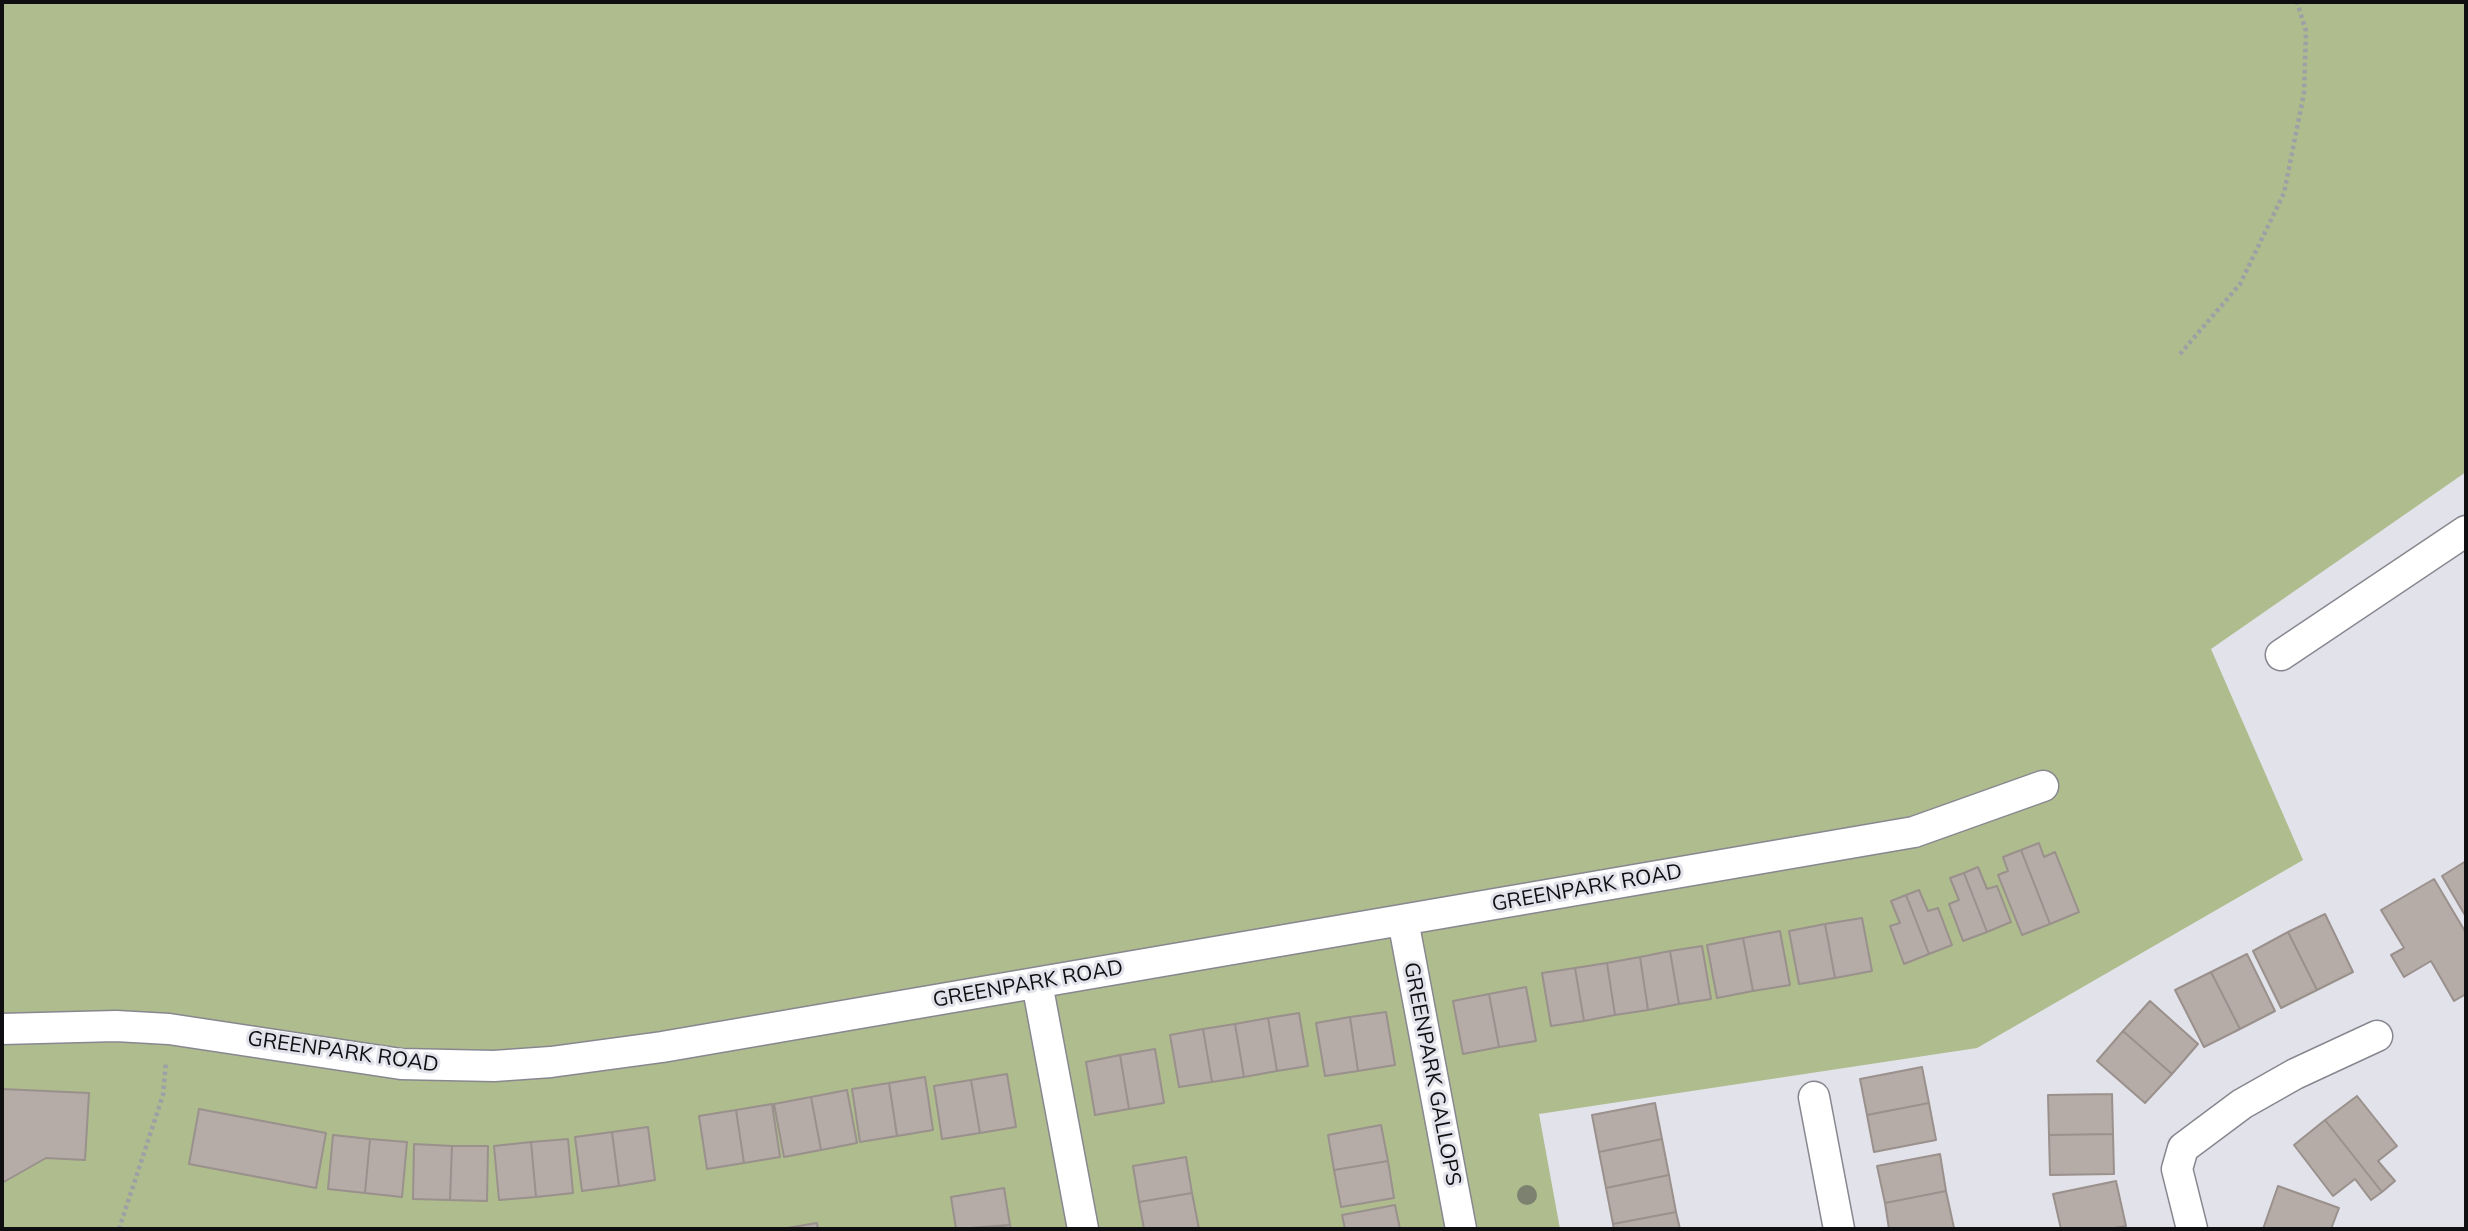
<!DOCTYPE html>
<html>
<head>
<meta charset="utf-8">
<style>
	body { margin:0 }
	#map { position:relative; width:2468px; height:1231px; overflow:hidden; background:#e2e2eb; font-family:Mulish,sans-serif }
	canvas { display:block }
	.frame { position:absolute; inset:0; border:4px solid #0f0f12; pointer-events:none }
</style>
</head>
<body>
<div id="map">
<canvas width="2468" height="1231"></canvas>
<div class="frame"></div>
</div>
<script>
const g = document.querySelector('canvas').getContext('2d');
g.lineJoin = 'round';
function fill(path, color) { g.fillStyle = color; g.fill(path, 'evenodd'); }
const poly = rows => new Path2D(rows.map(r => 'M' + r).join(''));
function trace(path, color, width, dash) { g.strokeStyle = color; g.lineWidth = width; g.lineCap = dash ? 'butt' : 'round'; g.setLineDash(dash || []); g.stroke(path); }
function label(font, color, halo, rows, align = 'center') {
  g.font = font + ' Mulish,sans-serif'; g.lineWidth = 6; g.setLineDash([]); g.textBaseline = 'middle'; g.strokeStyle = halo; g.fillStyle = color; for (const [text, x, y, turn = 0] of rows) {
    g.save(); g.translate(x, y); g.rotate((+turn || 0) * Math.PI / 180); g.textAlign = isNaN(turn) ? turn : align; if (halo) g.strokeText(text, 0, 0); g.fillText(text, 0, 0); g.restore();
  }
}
fill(poly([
	[2,2,2466,2,2466,472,2211,649,2303,860,1977,1048,1539,1114,1560,1229,2,1229]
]), '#aebc8e');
const building = poly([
	[2039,843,2044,857,2055,852,2079,912,2050,924,2021,850,2039,843],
	[2021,850,2050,924,2022,935,1998,875,2008,871,2003,857,2021,850],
	[2466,861,2466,917,2442,876,2466,861],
	[1978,867,1987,889,1997,886,2011,922,1987,932,1964,873,1978,867],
	[1964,873,1987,932,1963,941,1949,904,1959,900,1950,878,1964,873],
	[2434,879,2466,933,2466,994,2454,1001,2431,961,2404,977,2391,955,2404,948,2381,910,2434,879],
	[1919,890,1928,911,1938,908,1952,945,1929,954,1906,895,1919,890],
	[1906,895,1929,954,1904,964,1890,926,1900,923,1891,901,1906,895],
	[2325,914,2353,972,2317,990,2288,932,2325,914],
	[1862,918,1872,971,1835,978,1825,924,1862,918],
	[1825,924,1835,978,1799,984,1789,931,1825,924],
	[1780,931,1790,985,1753,991,1743,938,1780,931],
	[2288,932,2317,990,2281,1008,2253,951,2288,932],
	[1743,938,1753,991,1717,998,1707,945,1743,938],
	[1702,946,1711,999,1679,1004,1670,951,1702,946],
	[1670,951,1679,1004,1648,1010,1640,957,1670,951],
	[2247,954,2275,1011,2240,1029,2211,972,2247,954],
	[1640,957,1648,1010,1615,1015,1607,963,1640,957],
	[1607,963,1615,1015,1584,1021,1575,968,1607,963],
	[1575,968,1584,1021,1551,1026,1542,973,1575,968],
	[2211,972,2240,1029,2204,1047,2175,990,2211,972],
	[1526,987,1536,1041,1499,1047,1489,994,1526,987],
	[1489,994,1499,1047,1463,1054,1453,1001,1489,994],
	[2150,1001,2198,1044,2172,1074,2123,1031,2150,1001],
	[1386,1012,1395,1065,1358,1071,1350,1017,1386,1012],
	[1299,1013,1308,1066,1277,1071,1268,1018,1299,1013],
	[1350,1017,1358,1071,1325,1076,1316,1023,1350,1017],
	[1268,1018,1277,1071,1244,1077,1235,1024,1268,1018],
	[1235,1024,1244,1077,1212,1082,1203,1029,1235,1024],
	[1203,1029,1212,1082,1179,1087,1170,1035,1203,1029],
	[2123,1031,2172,1074,2145,1103,2097,1061,2123,1031],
	[1155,1049,1164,1103,1129,1109,1120,1055,1155,1049],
	[1120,1055,1129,1109,1095,1115,1086,1062,1120,1055],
	[1922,1067,1929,1103,1867,1115,1860,1079,1922,1067],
	[1007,1074,1016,1127,980,1133,971,1080,1007,1074],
	[925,1077,933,1130,897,1136,889,1083,925,1077],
	[971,1080,980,1133,942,1139,934,1086,971,1080],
	[889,1083,897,1136,860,1142,852,1089,889,1083],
	[2,1089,89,1093,85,1160,46,1158,2,1183,2,1089],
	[847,1090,857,1143,821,1150,811,1097,847,1090],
	[2112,1094,2113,1134,2049,1135,2048,1095,2112,1094],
	[2357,1096,2397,1146,2378,1161,2395,1181,2382,1192,2325,1120,2357,1096],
	[811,1097,821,1150,784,1157,774,1104,811,1097],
	[1655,1103,1662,1139,1599,1152,1592,1115,1655,1103],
	[1929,1103,1936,1140,1874,1152,1867,1115,1929,1103],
	[772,1104,780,1157,744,1163,736,1110,772,1104],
	[199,1109,326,1133,316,1188,189,1164,199,1109],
	[736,1110,744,1163,707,1169,699,1116,736,1110],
	[2325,1120,2382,1192,2371,1200,2355,1179,2333,1196,2294,1145,2325,1120],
	[1381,1125,1388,1161,1334,1170,1328,1135,1381,1125],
	[648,1127,655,1180,619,1186,612,1132,648,1127],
	[612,1132,619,1186,582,1191,575,1137,612,1132],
	[2113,1134,2114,1174,2050,1175,2049,1135,2113,1134],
	[333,1135,370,1139,365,1193,328,1189,333,1135],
	[370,1139,407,1142,402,1197,365,1193,370,1139],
	[568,1139,573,1193,536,1197,531,1142,568,1139],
	[1662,1139,1669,1175,1606,1188,1599,1152,1662,1139],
	[531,1142,536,1197,499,1200,494,1146,531,1142],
	[414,1144,452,1146,450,1200,413,1199,414,1144],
	[452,1146,488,1146,487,1201,450,1200,452,1146],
	[1940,1154,1946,1191,1885,1203,1877,1166,1940,1154],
	[1186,1157,1192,1193,1139,1202,1133,1166,1186,1157],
	[1388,1161,1394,1198,1341,1207,1334,1170,1388,1161],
	[1669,1175,1676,1212,1613,1224,1606,1188,1669,1175],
	[2116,1181,2126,1226,2109,1229,2061,1229,2053,1194,2116,1181],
	[2278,1186,2339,1208,2331,1229,2263,1229,2278,1186],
	[1004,1188,1010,1225,956,1229,951,1197,1004,1188],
	[1946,1191,1954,1228,1889,1229,1885,1203,1946,1191],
	[1192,1193,1199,1229,1144,1229,1139,1202,1192,1193],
	[1395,1205,1400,1229,1345,1229,1342,1215,1395,1205],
	[1676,1212,1680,1229,1614,1229,1613,1224,1676,1212],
	[817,1223,818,1229,781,1229,817,1223],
	[1010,1225,1011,1229,981,1229,1010,1225]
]);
fill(building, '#b5aba7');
trace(building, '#9a908c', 2);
const street = poly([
	[2281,655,2466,531],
	[1403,920,1461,1229],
	[1037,983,1083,1229],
	[2,1029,116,1026,169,1029,401,1064,494,1066,551,1062,662,1047,1914,832,2043,786],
	[1814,1097,1839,1229],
	[2192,1229,2177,1169,2183,1148,2242,1104,2295,1074,2377,1036]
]);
trace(street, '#888790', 33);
trace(poly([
	[2180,354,2240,284,2284,193,2304,93,2306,31,2297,2],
	[119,1229,163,1095,166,1062]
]), '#9f9fa6', 4.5, [3.5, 3.5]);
trace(street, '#fff', 30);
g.fillStyle = '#7c8170';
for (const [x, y] of [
	[1527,1195]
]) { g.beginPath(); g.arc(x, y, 10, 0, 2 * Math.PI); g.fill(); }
label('21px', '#0f0f12', '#e2e2eb', [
	["GREENPARK ROAD",1587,888,-10],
	["GREENPARK ROAD",1028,984,-10],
	["GREENPARK ROAD",343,1052,8],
	["GREENPARK GALLOPS",1432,1074,79]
]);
</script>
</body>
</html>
